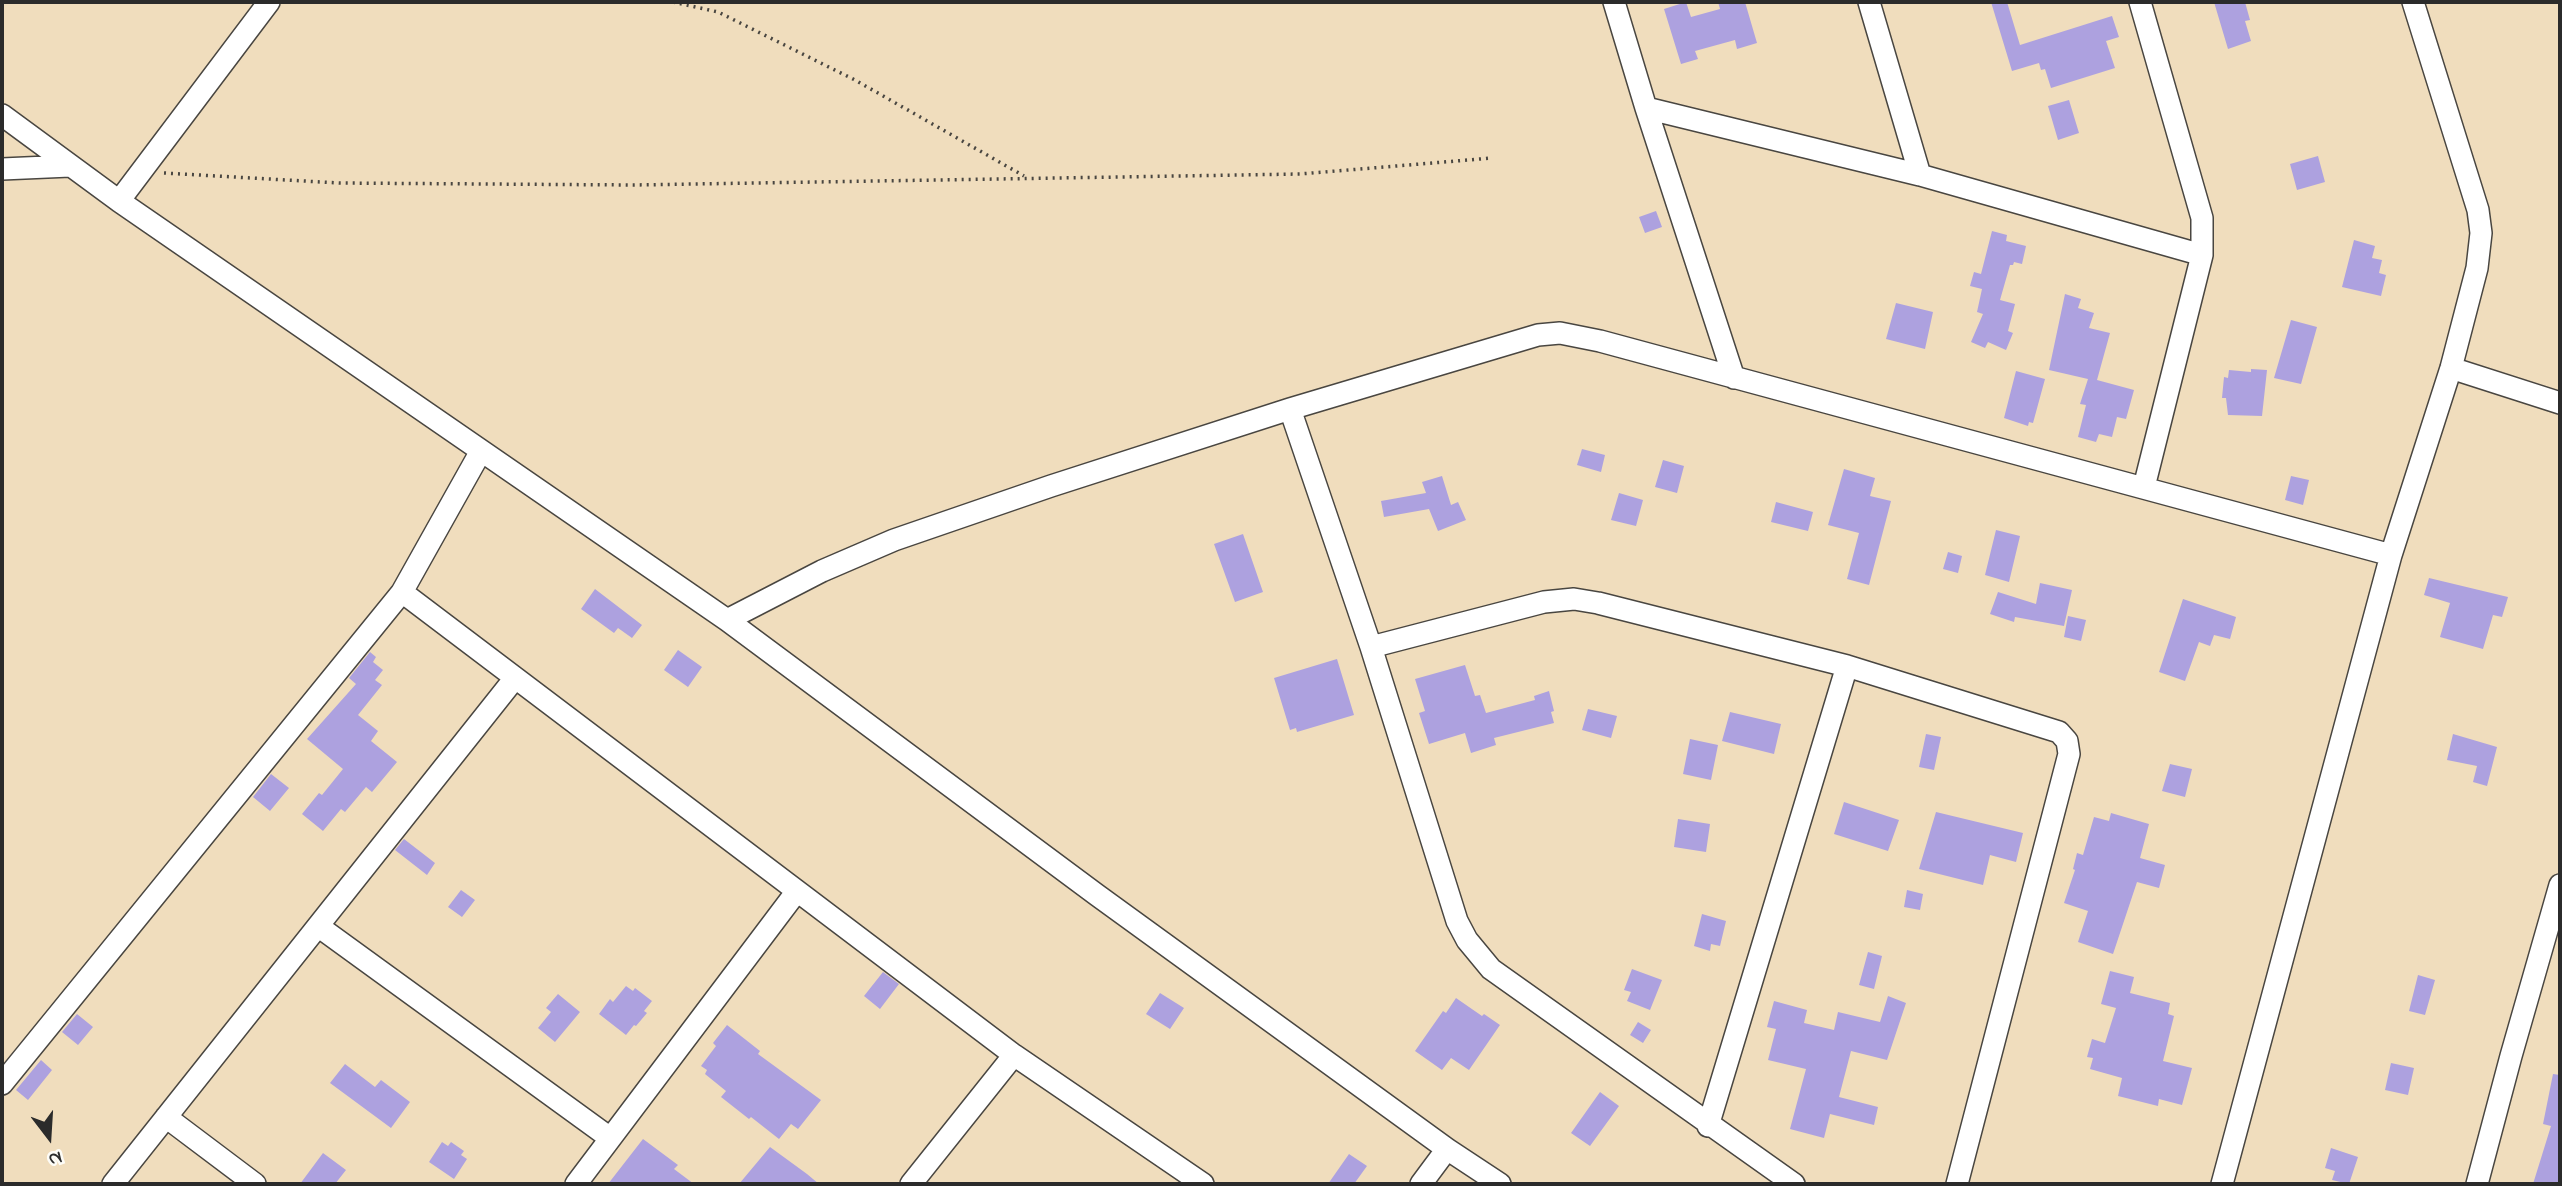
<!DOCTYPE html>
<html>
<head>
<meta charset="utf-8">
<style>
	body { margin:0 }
	#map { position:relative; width:2562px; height:1186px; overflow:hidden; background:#f0ddbd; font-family:"Indie Flower",sans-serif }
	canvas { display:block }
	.frame { position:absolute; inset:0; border:4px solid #2b2b2b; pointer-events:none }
	.north { position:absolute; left:14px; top:1102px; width:70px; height:70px; -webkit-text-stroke:5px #fdfcf7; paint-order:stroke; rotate:163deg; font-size:19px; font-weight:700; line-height:28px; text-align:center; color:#2b2b2b }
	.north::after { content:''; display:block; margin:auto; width:24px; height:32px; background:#2b2b2b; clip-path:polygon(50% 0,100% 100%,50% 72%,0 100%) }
</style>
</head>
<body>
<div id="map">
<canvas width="2562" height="1186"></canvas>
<div class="frame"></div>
<div class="north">N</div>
</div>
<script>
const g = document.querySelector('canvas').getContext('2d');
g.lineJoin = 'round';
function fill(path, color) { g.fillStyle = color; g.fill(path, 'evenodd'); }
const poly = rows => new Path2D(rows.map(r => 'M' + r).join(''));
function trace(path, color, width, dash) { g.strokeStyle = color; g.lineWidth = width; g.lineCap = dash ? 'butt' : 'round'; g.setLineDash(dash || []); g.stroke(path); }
fill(poly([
	[1686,2,1691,17,1720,9,1718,2,1745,2,1757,43,1737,49,1735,40,1695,51,1698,59,1681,64,1664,9],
	[1991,2,2007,2,2020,45,2112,16,2119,37,2106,41,2115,68,2051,88,2045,69,2041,70,2039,63,2012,71],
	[2214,2,2245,2,2250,20,2245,21,2251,41,2228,49],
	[2069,100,2079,133,2058,140,2048,106],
	[2318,156,2325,182,2297,190,2290,164],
	[1656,211,1662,227,1645,233,1639,217],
	[1992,231,2007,235,2006,241,2026,246,2022,264,2014,262,2013,265,2010,265,2000,300,2015,304,2008,331,2013,333,2006,350,1988,342,1985,348,1971,342,1983,314,1977,312,1982,289,1970,286,1974,272,1981,274],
	[2354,240,2375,246,2372,258,2382,260,2379,273,2386,275,2381,296,2342,287],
	[2065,294,2081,299,2078,308,2094,313,2089,328,2110,333,2097,380,2134,390,2126,419,2117,417,2112,437,2099,434,2096,442,2078,437,2086,405,2080,404,2088,379,2049,370],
	[1896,303,1933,312,1925,349,1886,339],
	[2291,320,2317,327,2301,384,2274,378],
	[2251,369,2267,370,2262,416,2228,415,2226,398,2222,398,2224,377,2228,378,2229,370,2251,372],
	[2016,371,2045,379,2033,423,2029,422,2028,426,2004,418],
	[1582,449,1605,455,1601,472,1577,465],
	[1663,460,1684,466,1677,493,1655,487],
	[1844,469,1875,478,1870,496,1891,501,1869,585,1847,579,1859,533,1828,525],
	[1442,476,1451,505,1458,502,1466,520,1438,531,1429,509,1384,517,1381,501,1426,493,1422,482],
	[2291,476,2309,480,2303,505,2285,500],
	[1619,493,1643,500,1636,526,1611,520],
	[1776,502,1813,512,1808,531,1771,522],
	[1996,530,2020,536,2009,582,1985,575],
	[1243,534,1263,592,1235,602,1214,544],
	[1948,552,1962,556,1958,573,1943,569],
	[2429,578,2508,597,2502,617,2493,615,2483,649,2440,637,2450,603,2424,595],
	[2040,583,2072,590,2064,626,2015,617,2014,622,1990,614,1998,592,2036,604],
	[595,589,642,625,632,638,618,628,614,633,581,609],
	[2183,599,2236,617,2230,639,2214,635,2210,646,2199,642,2185,681,2159,672],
	[2068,616,2086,620,2081,641,2064,637],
	[678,650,702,667,688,687,664,670],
	[370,652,376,657,373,662,383,670,375,680,382,685,358,715,378,731,371,741,397,762,372,792,366,787,345,812,341,809,323,831,302,814,319,793,322,795,343,769,307,739,356,684,349,678],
	[1337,659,1354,715,1297,732,1296,728,1290,730,1274,678],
	[1465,665,1475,696,1480,695,1486,713,1535,700,1534,696,1549,691,1554,711,1551,712,1554,723,1494,738,1496,745,1471,753,1465,733,1429,744,1419,713,1425,711,1415,679],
	[1588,709,1617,716,1611,738,1582,730],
	[1730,712,1781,724,1774,754,1722,741],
	[1926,734,1941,737,1934,770,1919,767],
	[2453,734,2497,747,2487,786,2473,782,2477,766,2447,760],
	[1690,739,1718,745,1711,780,1683,774],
	[2170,764,2192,769,2185,797,2162,791],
	[271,774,289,788,270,811,253,797],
	[1844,802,1899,820,1888,851,1834,834],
	[1936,812,2023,833,2016,862,1990,855,1983,885,1919,869],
	[2111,813,2149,824,2140,858,2165,865,2159,888,2137,882,2113,954,2078,942,2088,911,2064,903,2075,870,2073,869,2077,853,2083,855,2094,817,2109,821],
	[1678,819,1710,824,1706,852,1674,847],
	[404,839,435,863,427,875,395,850],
	[461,890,475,900,462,917,448,907],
	[1907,890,1923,894,1920,910,1904,907],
	[1702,914,1726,921,1720,946,1711,944,1710,951,1694,946],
	[1868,952,1882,956,1874,989,1859,985],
	[1632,969,1662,980,1650,1010,1627,1001,1631,992,1624,990],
	[2110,971,2134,977,2130,993,2170,1003,2168,1014,2174,1016,2163,1061,2192,1068,2182,1105,2159,1099,2158,1106,2118,1096,2122,1078,2090,1069,2093,1058,2087,1057,2092,1039,2105,1043,2116,1008,2101,1004],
	[883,972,899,984,880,1009,864,996],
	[2418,975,2435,980,2425,1015,2409,1011],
	[626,986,633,991,635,988,652,1001,644,1011,647,1013,636,1026,634,1025,626,1035,599,1014,610,999,613,1002],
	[1160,993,1184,1008,1170,1029,1146,1014],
	[558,994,580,1012,555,1042,538,1028,551,1012,546,1008],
	[1888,996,1906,1003,1887,1060,1851,1051,1839,1097,1878,1107,1874,1125,1830,1114,1824,1138,1790,1129,1806,1069,1768,1060,1776,1029,1767,1027,1774,1001,1807,1010,1804,1023,1834,1030,1838,1012,1880,1022],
	[1456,998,1482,1016,1484,1014,1500,1025,1469,1070,1451,1058,1442,1070,1415,1051,1443,1011,1446,1013],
	[77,1014,93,1027,78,1045,62,1032],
	[1638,1022,1651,1030,1643,1043,1630,1035],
	[727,1025,760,1051,758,1054,821,1100,798,1129,791,1124,779,1139,751,1117,749,1119,721,1097,726,1091,705,1074,707,1070,701,1066,716,1046,713,1043],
	[41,1060,52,1070,28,1100,16,1090],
	[2391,1063,2414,1068,2408,1095,2385,1090],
	[345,1064,375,1087,381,1080,410,1102,391,1128,330,1083],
	[2553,1074,2560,1075,2560,1176,2558,1184,2533,1184,2551,1126,2543,1124],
	[1600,1092,1619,1106,1590,1146,1571,1133],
	[643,1139,678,1165,674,1169,694,1184,608,1184],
	[442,1142,448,1146,451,1142,464,1151,461,1155,467,1159,454,1179,429,1162],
	[770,1147,807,1174,819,1184,739,1184],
	[2331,1148,2358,1157,2349,1184,2332,1180,2335,1171,2325,1168],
	[323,1153,346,1170,335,1184,300,1184],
	[1349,1154,1367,1166,1354,1184,1328,1184]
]), '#ada1df');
const minor = poly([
	[1614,2,1646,108,1734,378],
	[1869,2,1920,175],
	[2140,2,2202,218,2202,255,2144,487],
	[1646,108,1920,175,2202,255],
	[2,115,119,201,727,620,1097,895,1447,1149,1500,1184],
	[2,169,70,166],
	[119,201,269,2],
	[2451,368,2560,403],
	[1290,409,1371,647,1457,921,1467,940,1491,969,1794,1184],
	[402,592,1014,1055,911,1184],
	[727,620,822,571,894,540,1051,486,1290,409,1538,335,1560,333,1600,341,2391,555],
	[1371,647,1544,602,1574,599,1598,603,1847,666,2059,732,2067,741,2069,754,1957,1184],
	[318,926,610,1138],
	[1014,1055,1203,1184],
	[2,1084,402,592,481,451],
	[166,1117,255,1184],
	[1708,1126,1847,666],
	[113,1184,515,678],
	[576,1184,797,891],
	[1421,1184,1447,1149],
	[2222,1184,2391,555,2451,368,2477,268,2481,233,2478,210,2413,2],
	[2477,1184,2511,1056,2560,885]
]);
trace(minor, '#494641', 24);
trace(poly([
	[673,2,718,12,855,80,1024,176],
	[164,173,339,183,634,185,1300,174,1492,158]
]), '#494641', 3.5, [2, 5]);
trace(minor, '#fff', 21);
</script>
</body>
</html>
